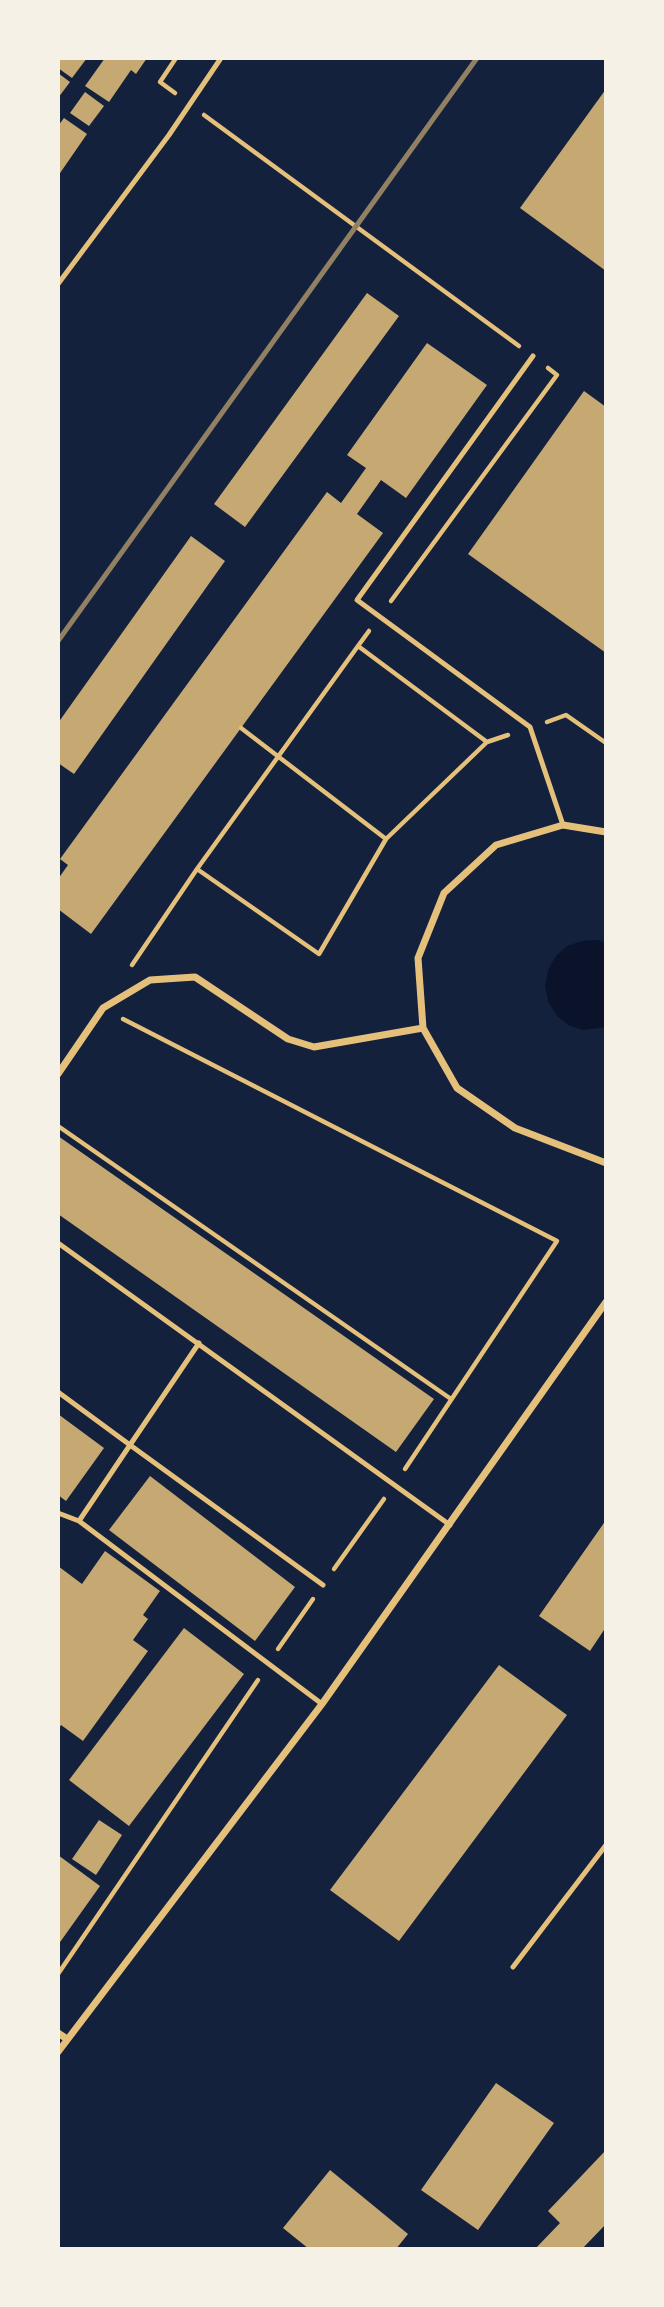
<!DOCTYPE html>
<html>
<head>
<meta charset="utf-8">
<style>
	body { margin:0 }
	#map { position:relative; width:664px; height:2307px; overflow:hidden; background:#14213d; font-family:"Nunito Sans",sans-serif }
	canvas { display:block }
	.frame { position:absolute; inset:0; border:60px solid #f6f1e7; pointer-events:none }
</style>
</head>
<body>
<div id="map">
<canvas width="664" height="2307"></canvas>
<div class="frame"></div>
</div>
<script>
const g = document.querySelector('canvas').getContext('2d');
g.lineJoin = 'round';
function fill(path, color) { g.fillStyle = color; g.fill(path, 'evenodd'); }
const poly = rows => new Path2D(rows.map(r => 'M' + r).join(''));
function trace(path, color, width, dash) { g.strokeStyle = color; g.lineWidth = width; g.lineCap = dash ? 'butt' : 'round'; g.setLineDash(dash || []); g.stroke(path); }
fill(poly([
	[598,940,606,943,606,1027,583,1030,568,1025,556,1015,548,1001,545,986,548,970,556,956,567,946,582,941]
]), '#0b132b');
fill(poly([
	[58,58,87,58,72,78,58,68],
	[105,58,147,58,136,74,131,70,109,102,85,86],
	[58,73,70,82,58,98],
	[606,89,606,271,520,208],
	[85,92,104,106,89,126,70,113],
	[64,118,87,134,58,176,58,126],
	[367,293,399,316,245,527,214,504],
	[427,343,487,385,406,498,381,480,357,514,383,533,91,934,58,909,58,879,68,865,60,859,327,492,341,503,366,468,347,455],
	[584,391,606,407,606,653,468,554],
	[191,536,225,561,74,774,58,763,58,723],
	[58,1136,434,1399,396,1452,58,1214],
	[58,1414,104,1448,66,1501,58,1495],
	[150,1476,295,1587,255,1641,109,1530],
	[606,1520,606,1627,590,1651,539,1616],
	[105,1551,160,1591,143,1615,148,1619,133,1640,148,1651,83,1741,61,1725,58,1730,58,1566,82,1584],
	[184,1628,244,1674,129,1826,69,1780],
	[499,1665,567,1715,399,1941,330,1890],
	[99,1820,122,1835,96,1875,72,1859],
	[58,1855,100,1886,58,1945],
	[496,2083,554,2123,478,2230,421,2190],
	[606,2150,606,2224,582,2249,535,2249,560,2223,548,2211],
	[330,2170,408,2234,396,2249,309,2249,283,2228]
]), '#c6a872');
trace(poly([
	[175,93,160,82,176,58],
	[204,115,519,346],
	[391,601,557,375,548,368],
	[369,631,358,646,487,742],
	[547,722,566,715,606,743],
	[241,728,386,839,487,742,508,735],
	[197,869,358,646],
	[132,965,197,869,319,954,386,839],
	[123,1019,557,1241,405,1469],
	[58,1126,451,1399],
	[334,1569,384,1499],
	[278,1649,313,1599],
	[58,1974,258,1680]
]), '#e5c07b', 4.5);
trace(poly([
	[58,284,169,135,221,58],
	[533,356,357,600,530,727,563,825],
	[58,1243,450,1525],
	[58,1392,130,1445,199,1343],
	[58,1513,79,1521,322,1704],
	[79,1521,130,1445,323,1585],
	[513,1967,606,1845]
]), '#e5c07b', 5);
trace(poly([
	[606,832,563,825,496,845,444,893,418,958,423,1028,457,1088,515,1128,606,1163],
	[58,1074,103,1008,150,980,195,977,288,1039,314,1047,423,1028],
	[58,2033,67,2039],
	[58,2052,322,1704,606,1302]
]), '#e5c07b', 7);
trace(poly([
	[58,641,477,58]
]), '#918062', 5);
</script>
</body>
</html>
